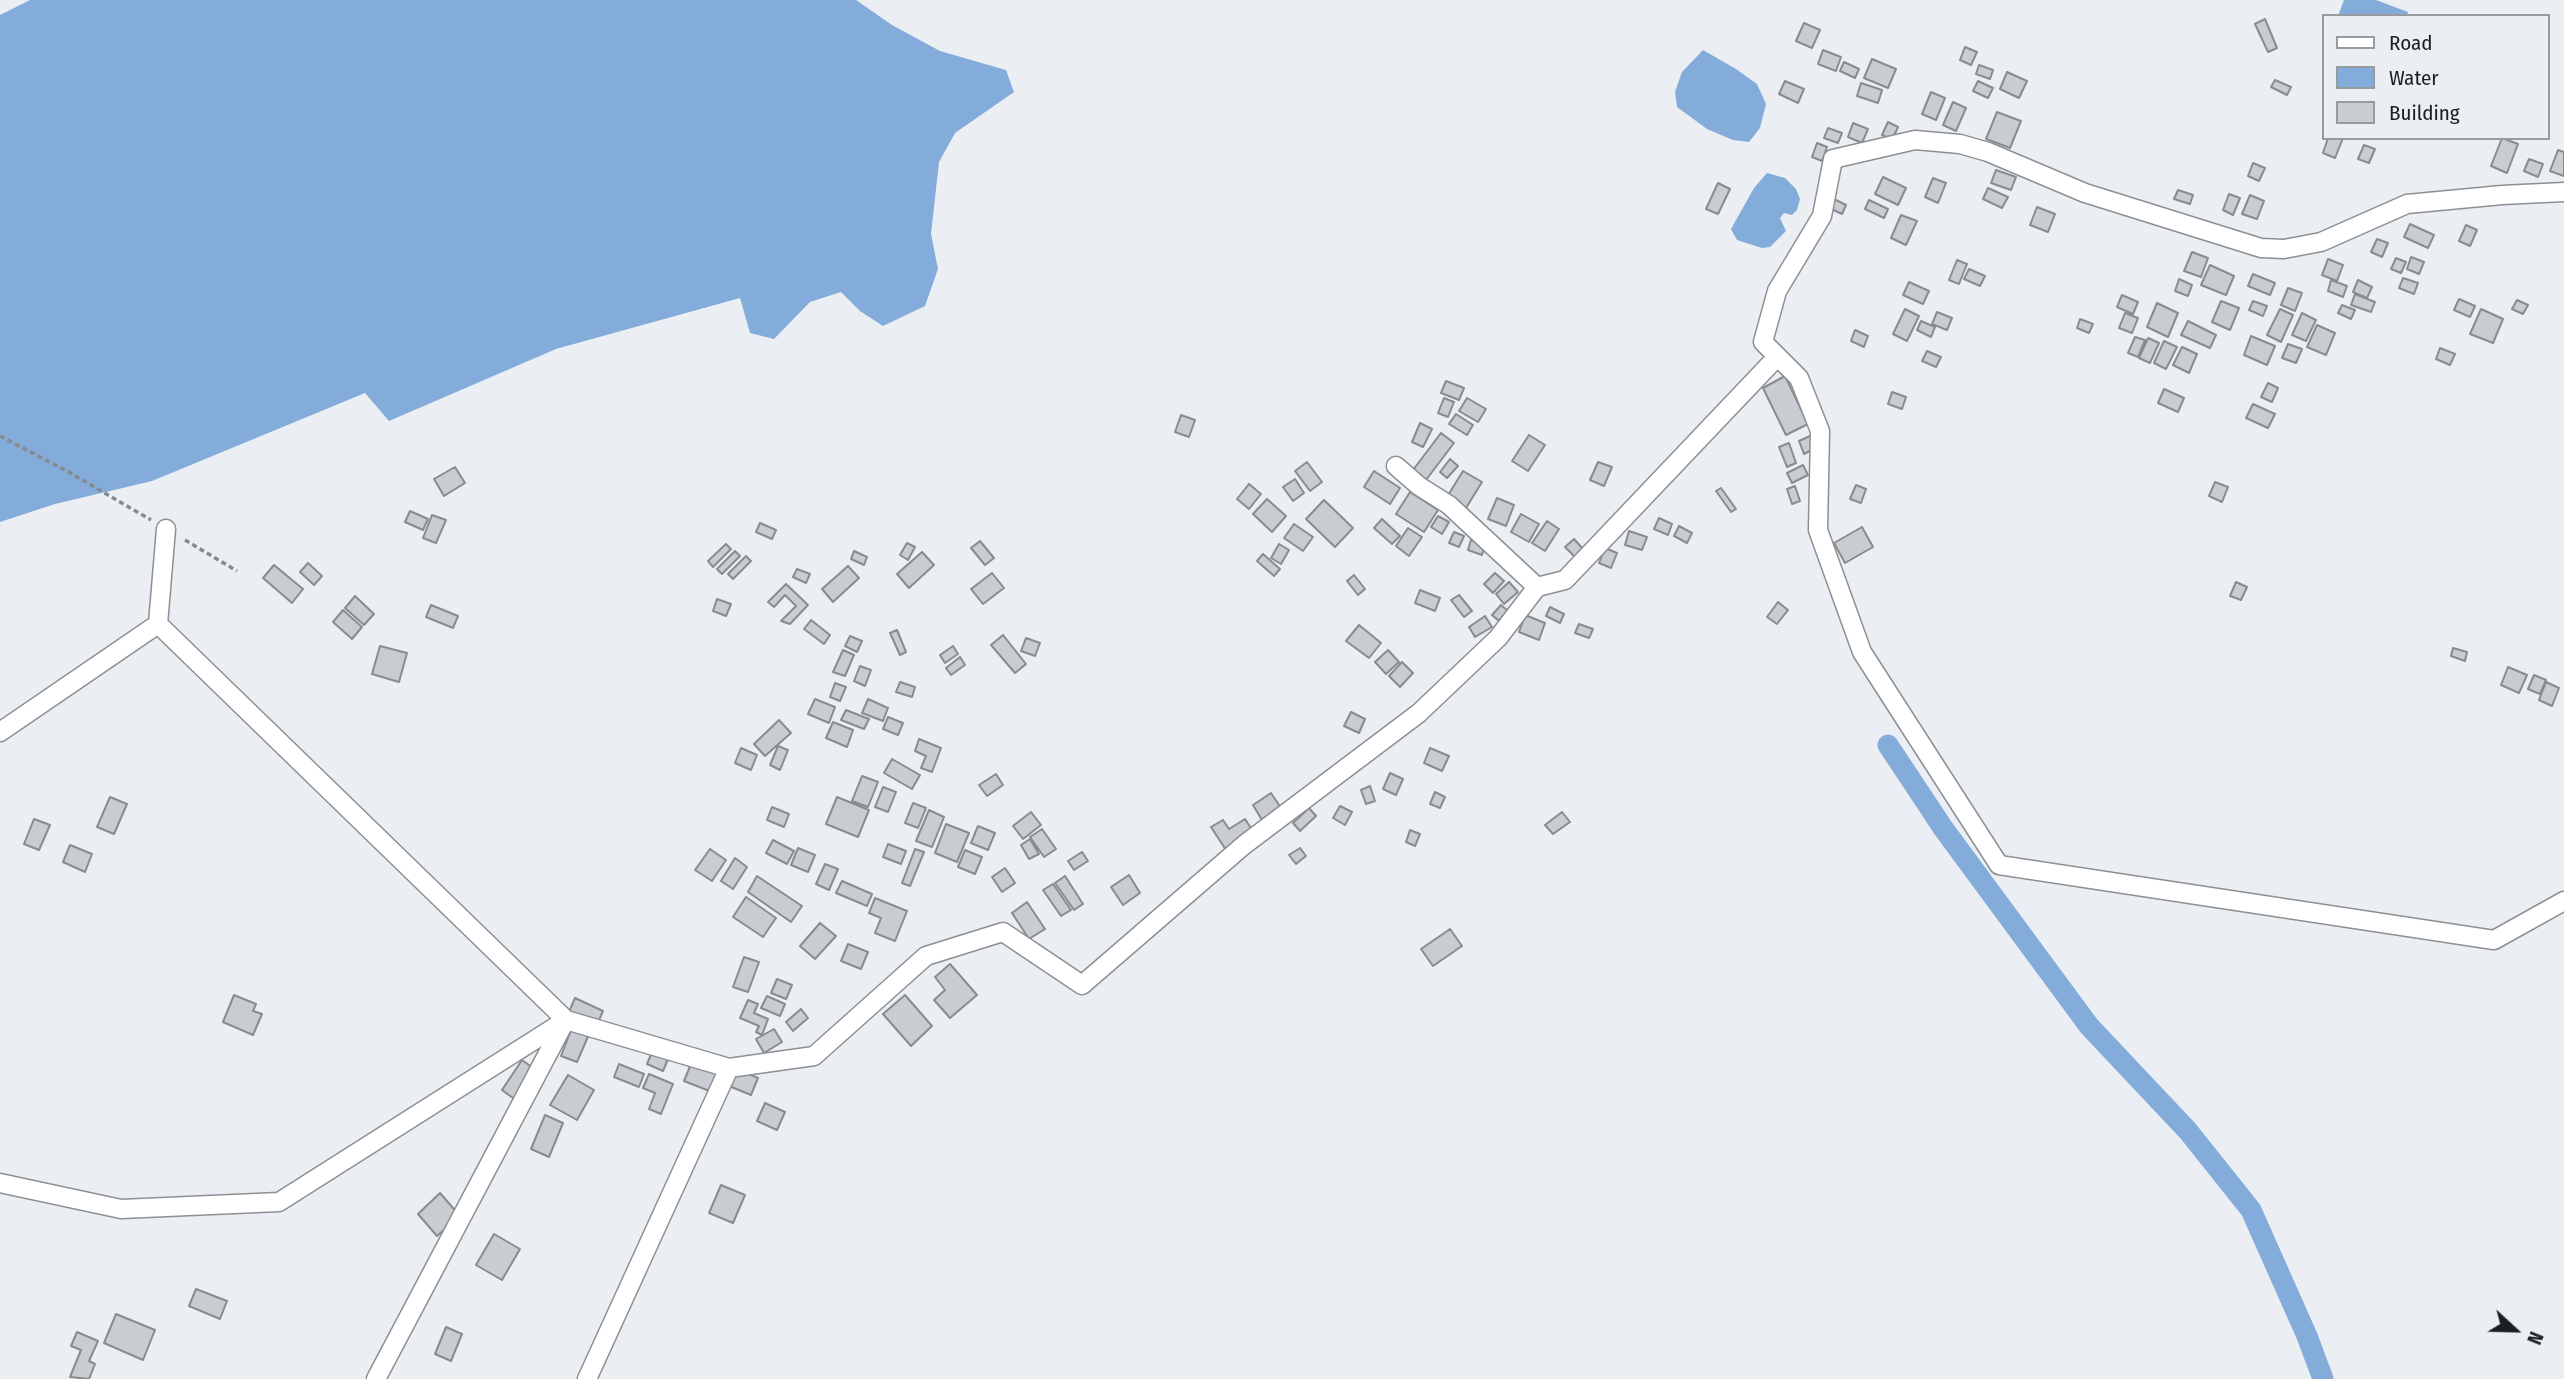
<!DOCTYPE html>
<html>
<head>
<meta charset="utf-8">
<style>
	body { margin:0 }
	#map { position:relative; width:2564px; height:1379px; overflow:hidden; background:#ebeff3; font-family:"Fira Sans Condensed",sans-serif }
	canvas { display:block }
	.legend { position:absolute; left:2322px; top:14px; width:228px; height:126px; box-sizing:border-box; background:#ebeff3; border:2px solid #989b9e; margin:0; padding:9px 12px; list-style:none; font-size:21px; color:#1c1e1f }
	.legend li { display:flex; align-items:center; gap:14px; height:35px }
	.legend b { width:35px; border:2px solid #989b9e }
	.north { position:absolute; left:2480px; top:1295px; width:70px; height:70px; -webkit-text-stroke:5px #ebeff3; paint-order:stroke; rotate:112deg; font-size:19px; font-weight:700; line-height:28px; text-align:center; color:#1c1e1f }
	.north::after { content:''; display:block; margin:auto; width:24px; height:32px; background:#1c1e1f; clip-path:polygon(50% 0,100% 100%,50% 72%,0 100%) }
</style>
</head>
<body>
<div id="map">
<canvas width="2564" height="1379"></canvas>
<ul class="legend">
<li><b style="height:9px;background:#fff"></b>Road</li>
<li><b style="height:19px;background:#84acda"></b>Water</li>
<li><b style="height:19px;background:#c9ccd1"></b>Building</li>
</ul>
<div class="north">N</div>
</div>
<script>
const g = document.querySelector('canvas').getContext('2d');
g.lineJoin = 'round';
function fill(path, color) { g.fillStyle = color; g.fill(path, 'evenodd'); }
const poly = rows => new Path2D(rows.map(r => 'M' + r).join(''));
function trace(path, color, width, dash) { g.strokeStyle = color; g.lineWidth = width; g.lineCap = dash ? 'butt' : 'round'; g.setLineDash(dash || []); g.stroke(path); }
fill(poly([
	[30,0,856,0,892,25,940,51,1006,70,1014,92,955,133,939,162,931,234,938,269,925,306,883,326,860,311,841,292,810,302,774,339,750,333,740,298,556,349,389,421,365,393,152,481,55,504,0,522,0,15],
	[2344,0,2376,0,2408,12,2407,16,2338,16],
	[1703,50,1736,69,1757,84,1766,104,1760,128,1749,142,1733,140,1707,129,1677,107,1675,92,1682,72],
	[1767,173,1785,178,1796,189,1800,199,1797,210,1792,215,1784,213,1780,218,1786,231,1770,247,1762,248,1737,240,1731,229,1754,188]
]), '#84acda');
trace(poly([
	[1888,745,1943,828,2089,1026,2188,1131,2251,1210,2307,1336,2323,1379]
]), '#84acda', 21);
const building = poly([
	[2265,19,2277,48,2268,52,2255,24,2265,19],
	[1804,23,1820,30,1812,48,1796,41,1804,23],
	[1965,47,1977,52,1971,65,1960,60,1965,47],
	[1823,50,1841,57,1836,71,1818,64,1823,50],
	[1872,59,1896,69,1888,88,1864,78,1872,59],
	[1844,62,1859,69,1855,78,1840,71,1844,62],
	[1979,65,1993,70,1990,79,1976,74,1979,65],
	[2007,72,2027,81,2019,98,2000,89,2007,72],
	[2275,80,2291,87,2287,95,2271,87,2275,80],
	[1785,81,1804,89,1798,103,1779,94,1785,81],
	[1978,81,1993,88,1988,98,1973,91,1978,81],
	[1861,83,1882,90,1878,103,1857,96,1861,83],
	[1931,92,1945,98,1936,120,1922,114,1931,92],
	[1953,102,1966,108,1956,131,1943,125,1953,102],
	[1997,112,2021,121,2010,148,1986,139,1997,112],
	[1888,122,1898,127,1892,140,1882,135,1888,122],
	[1853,123,1868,129,1862,143,1848,137,1853,123],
	[1828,128,1842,133,1838,143,1824,138,1828,128],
	[2328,138,2343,138,2335,158,2323,153,2328,138],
	[2502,138,2518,144,2507,173,2491,166,2502,138],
	[1817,143,1827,147,1822,161,1812,157,1817,143],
	[2364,145,2375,149,2369,163,2358,159,2364,145],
	[2558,150,2564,152,2564,176,2550,171,2558,150],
	[2529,159,2543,164,2538,177,2524,171,2529,159],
	[2253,163,2265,168,2259,181,2248,176,2253,163],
	[1996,170,2016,177,2011,190,1991,183,1996,170],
	[1883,177,1906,188,1898,205,1875,194,1883,177],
	[1933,178,1946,183,1938,203,1925,197,1933,178],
	[1718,183,1730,189,1718,214,1706,209,1718,183],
	[1988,188,2008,197,2002,208,1983,199,1988,188],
	[2178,190,2193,195,2190,204,2174,199,2178,190],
	[2229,194,2240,198,2233,215,2223,210,2229,194],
	[2250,195,2264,201,2257,219,2242,214,2250,195],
	[1832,198,1846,205,1842,214,1827,207,1832,198],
	[1869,200,1888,209,1884,218,1865,209,1869,200],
	[2037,207,2055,214,2048,232,2030,225,2037,207],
	[1901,215,1917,221,1906,245,1891,238,1901,215],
	[2410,224,2434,235,2428,248,2404,237,2410,224],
	[2466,225,2477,230,2470,246,2459,241,2466,225],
	[2377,239,2388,243,2382,257,2371,252,2377,239],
	[2192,252,2208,258,2201,277,2184,271,2192,252],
	[2411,257,2424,262,2419,274,2407,269,2411,257],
	[2396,258,2406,262,2401,273,2391,269,2396,258],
	[2328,259,2343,265,2337,281,2322,275,2328,259],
	[1957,260,1967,264,1959,284,1949,280,1957,260],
	[2210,265,2234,276,2226,295,2201,285,2210,265],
	[1969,269,1985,276,1980,286,1964,279,1969,269],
	[2253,274,2275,283,2270,295,2248,286,2253,274],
	[2403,278,2418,283,2414,294,2399,288,2403,278],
	[2179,279,2192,285,2188,296,2175,291,2179,279],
	[2331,280,2347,286,2343,297,2328,291,2331,280],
	[2358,280,2372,287,2367,298,2353,292,2358,280],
	[1909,282,1929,291,1923,304,1903,295,1909,282],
	[2288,288,2302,293,2295,311,2281,305,2288,288],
	[2355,294,2375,302,2371,312,2351,305,2355,294],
	[2122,295,2138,302,2133,314,2117,307,2122,295],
	[2459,299,2475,306,2470,317,2454,310,2459,299],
	[2517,300,2528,305,2523,314,2512,309,2517,300],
	[2221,301,2239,308,2230,330,2212,322,2221,301],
	[2253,301,2267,306,2263,316,2249,310,2253,301],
	[2157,303,2178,313,2168,337,2147,327,2157,303],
	[2342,305,2355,310,2351,319,2338,313,2342,305],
	[1905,309,1919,316,1907,341,1893,334,1905,309],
	[2280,309,2293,315,2281,342,2267,335,2280,309],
	[2481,309,2503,319,2493,343,2470,334,2481,309],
	[1937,312,1952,318,1947,330,1932,324,1937,312],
	[2125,313,2138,318,2132,333,2119,328,2125,313],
	[2302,313,2316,320,2306,341,2292,335,2302,313],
	[2080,319,2093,324,2089,333,2077,328,2080,319],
	[1921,321,1935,327,1931,337,1917,330,1921,321],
	[2188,321,2216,335,2210,348,2181,335,2188,321],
	[2317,325,2335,333,2326,355,2307,347,2317,325],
	[1855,330,1868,336,1864,347,1851,341,1855,330],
	[2251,336,2275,346,2267,365,2244,355,2251,336],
	[2135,337,2145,340,2138,357,2128,353,2135,337],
	[2148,338,2159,343,2150,363,2139,358,2148,338],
	[2164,341,2177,347,2166,369,2154,363,2164,341],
	[2288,344,2302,349,2296,363,2282,358,2288,344],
	[2182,347,2197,354,2189,373,2173,365,2182,347],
	[2440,348,2455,354,2450,365,2436,359,2440,348],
	[1927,351,1941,357,1936,367,1922,361,1927,351],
	[1785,376,1808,424,1786,435,1763,388,1785,376],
	[1446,381,1464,388,1459,400,1441,393,1446,381],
	[2268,383,2278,388,2272,402,2261,397,2268,383],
	[2164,389,2184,398,2178,412,2158,403,2164,389],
	[1892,392,1906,397,1902,409,1888,404,1892,392],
	[1444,398,1454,402,1448,417,1438,413,1444,398],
	[1467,398,1486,409,1478,422,1459,411,1467,398],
	[2253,404,2275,414,2268,428,2246,418,2253,404],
	[1456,414,1473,425,1467,435,1449,424,1456,414],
	[1181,415,1195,420,1189,437,1175,432,1181,415],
	[1420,423,1432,429,1423,447,1412,442,1420,423],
	[1441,433,1454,443,1426,480,1413,470,1441,433],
	[1529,435,1545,445,1528,471,1512,461,1529,435],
	[1810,436,1815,448,1804,454,1799,441,1810,436],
	[1789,443,1796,463,1787,467,1779,447,1789,443],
	[1450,459,1458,466,1447,478,1440,472,1450,459],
	[1307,462,1322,482,1310,491,1295,471,1307,462],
	[1598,462,1612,467,1604,486,1590,480,1598,462],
	[1803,465,1808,475,1792,483,1787,473,1803,465],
	[455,467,465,483,444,496,434,479,455,467],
	[1374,471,1400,488,1390,504,1364,487,1374,471],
	[1463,471,1482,482,1466,508,1447,497,1463,471],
	[1295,479,1304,493,1293,501,1283,487,1295,479],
	[2215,482,2228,487,2222,502,2209,496,2215,482],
	[1249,484,1261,494,1249,509,1237,499,1249,484],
	[1856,485,1866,489,1861,503,1850,499,1856,485],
	[1795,486,1800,501,1792,504,1787,489,1795,486],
	[1721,488,1736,509,1731,512,1716,491,1721,488],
	[1410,492,1438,510,1424,532,1396,514,1410,492],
	[1497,498,1514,505,1506,526,1488,519,1497,498],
	[1267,499,1286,516,1272,532,1253,514,1267,499],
	[1324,500,1353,528,1335,547,1306,519,1324,500],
	[410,511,428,519,423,530,405,522,410,511],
	[1521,514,1539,524,1529,542,1511,532,1521,514],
	[432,515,446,520,436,543,423,538,432,515],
	[1438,516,1449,522,1442,534,1431,527,1438,516],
	[1659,518,1672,524,1668,535,1654,529,1659,518],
	[1382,519,1400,536,1392,544,1374,528,1382,519],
	[1547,521,1559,529,1545,551,1532,543,1547,521],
	[760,523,776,530,772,539,756,532,760,523],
	[1294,524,1313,537,1303,551,1284,538,1294,524],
	[1679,526,1692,533,1687,543,1674,536,1679,526],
	[1862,527,1873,547,1845,563,1834,543,1862,527],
	[1408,528,1422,537,1409,556,1396,546,1408,528],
	[1629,531,1647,537,1642,550,1625,545,1629,531],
	[1454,532,1464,536,1459,547,1449,543,1454,532],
	[1574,539,1584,550,1576,558,1565,547,1574,539],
	[1471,540,1485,545,1482,555,1468,550,1471,540],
	[980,541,994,558,985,565,971,548,980,541],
	[907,543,915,547,908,560,900,555,907,543],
	[726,544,731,549,713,567,708,561,726,544],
	[1279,544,1289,550,1281,564,1271,558,1279,544],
	[1605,548,1617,553,1611,568,1599,563,1605,548],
	[735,551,740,556,722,574,717,569,735,551],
	[854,551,867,557,864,565,851,559,854,551],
	[922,552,934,565,909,588,897,574,922,552],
	[1263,554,1280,569,1274,576,1257,561,1263,554],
	[746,556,751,561,733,579,728,574,746,556],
	[308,563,322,576,314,585,300,572,308,563],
	[274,565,303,589,292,603,263,578,274,565],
	[848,566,859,578,833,602,822,589,848,566],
	[797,569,810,574,806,583,793,577,797,569],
	[992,573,1004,588,983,604,971,589,992,573],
	[1495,573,1504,581,1493,593,1484,584,1495,573],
	[1354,575,1365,589,1358,595,1347,581,1354,575],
	[1509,582,1518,592,1504,604,1496,594,1509,582],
	[2236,582,2247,587,2241,600,2230,596,2236,582],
	[786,584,808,605,790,624,781,621,796,606,785,595,774,607,768,602,786,584],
	[1420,590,1440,598,1435,611,1415,603,1420,590],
	[1459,595,1472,611,1464,617,1451,600,1459,595],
	[355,596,374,614,364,625,345,608,355,596],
	[717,599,731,604,726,616,713,611,717,599],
	[1778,602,1788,610,1777,624,1767,617,1778,602],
	[431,605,458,616,453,628,426,617,431,605],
	[1501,605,1508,611,1499,621,1492,615,1501,605],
	[1550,607,1564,614,1560,623,1546,616,1550,607],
	[343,610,362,627,352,639,333,622,343,610],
	[1525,615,1545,623,1539,640,1519,632,1525,615],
	[1485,616,1492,627,1475,637,1469,627,1485,616],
	[811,620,830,635,824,644,804,629,811,620],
	[1579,624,1593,629,1589,638,1575,633,1579,624],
	[1359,625,1381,643,1369,658,1346,641,1359,625],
	[897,630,906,652,900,655,890,633,897,630],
	[1003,635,1026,664,1015,673,991,645,1003,635],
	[850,636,862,641,857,652,845,646,850,636],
	[1026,638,1040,643,1035,656,1021,651,1026,638],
	[380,646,407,653,399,682,372,674,380,646],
	[953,646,958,654,945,663,940,655,953,646],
	[2453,648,2467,652,2465,661,2451,656,2453,648],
	[843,650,854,655,845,676,833,672,843,650],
	[1388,650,1399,662,1386,674,1375,662,1388,650],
	[960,657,965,665,951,675,946,668,960,657],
	[1402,662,1413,673,1400,687,1389,676,1402,662],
	[860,666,871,670,865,686,854,681,860,666],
	[2508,667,2527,675,2519,693,2501,685,2508,667],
	[2534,675,2546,680,2540,694,2528,689,2534,675],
	[900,682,915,687,912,697,896,692,900,682],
	[2546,682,2559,688,2552,706,2539,700,2546,682],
	[835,683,846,687,840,701,830,697,835,683],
	[815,699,835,707,829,723,808,714,815,699],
	[868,699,888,708,883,721,862,713,868,699],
	[846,710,869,719,864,729,841,720,846,710],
	[1351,712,1365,719,1359,733,1344,726,1351,712],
	[888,717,903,723,898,735,883,729,888,717],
	[779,720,791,733,765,756,754,744,779,720],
	[833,722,853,730,847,747,826,738,833,722],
	[919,739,941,748,932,772,921,768,926,756,915,751,919,739],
	[778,746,788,750,780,770,770,765,778,746],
	[741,748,757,755,751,770,735,763,741,748],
	[1430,748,1449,756,1442,771,1424,763,1430,748],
	[892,759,920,775,912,789,884,773,892,759],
	[1390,773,1403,779,1396,795,1383,789,1390,773],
	[996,774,1003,785,987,796,979,785,996,774],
	[862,776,878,782,868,807,852,801,862,776],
	[1370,786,1375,801,1366,804,1361,790,1370,786],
	[883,787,896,792,888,812,875,807,883,787],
	[1435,792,1445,797,1440,808,1430,804,1435,792],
	[1271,793,1281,808,1262,820,1253,805,1271,793],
	[110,797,127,804,114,834,97,827,110,797],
	[837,797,869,810,858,837,826,824,837,797],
	[913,803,926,808,918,828,905,823,913,803],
	[1340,806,1352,812,1345,825,1333,818,1340,806],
	[772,807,789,814,784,827,767,820,772,807],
	[1309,808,1316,816,1300,831,1293,823,1309,808],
	[929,810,944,817,932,847,916,841,929,810],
	[1031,812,1041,825,1023,839,1013,826,1031,812],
	[1562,812,1570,822,1553,834,1545,825,1562,812],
	[34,819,50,825,39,850,24,844,34,819],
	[1245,819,1253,831,1226,850,1211,827,1223,820,1229,829,1245,819],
	[946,824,969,833,957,862,935,853,946,824],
	[978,826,995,833,988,850,971,843,978,826],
	[1042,829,1056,849,1044,857,1030,837,1042,829],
	[1410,830,1420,834,1415,846,1406,842,1410,830],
	[1030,839,1039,854,1029,859,1021,845,1030,839],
	[773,840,794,851,787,864,766,853,773,840],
	[888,844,906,851,901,864,883,857,888,844],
	[70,845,92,854,85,872,63,862,70,845],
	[798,848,815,855,808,872,791,865,798,848],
	[1300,848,1306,856,1296,864,1289,855,1300,848],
	[710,849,726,860,712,881,695,870,710,849],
	[915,849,924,852,910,886,902,883,915,849],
	[965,850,982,857,975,874,958,867,965,850],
	[1082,852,1088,861,1074,870,1068,861,1082,852],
	[735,858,747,867,733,889,721,881,735,858],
	[825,864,838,869,829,890,816,884,825,864],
	[1005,868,1015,883,1002,892,992,877,1005,868],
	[1129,875,1140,893,1123,905,1111,887,1129,875],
	[757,876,802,906,791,922,748,892,757,876],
	[1065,876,1083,904,1074,910,1055,883,1065,876],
	[842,881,872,894,867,906,836,893,842,881],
	[1053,884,1071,910,1061,916,1043,890,1053,884],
	[746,897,776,918,763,937,733,917,746,897],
	[875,898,907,911,895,941,875,933,881,918,869,913,875,898],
	[1027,902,1045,929,1029,939,1012,913,1027,902],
	[820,923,836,936,815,959,800,946,820,923],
	[1450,929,1462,946,1433,966,1421,949,1450,929],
	[848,944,868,952,861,969,841,961,848,944],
	[744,957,759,962,748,992,733,987,744,957],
	[950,964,977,995,950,1018,934,1000,945,990,935,977,950,964],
	[777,979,792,985,786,999,771,993,777,979],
	[234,995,256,1004,253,1011,262,1014,253,1035,223,1022,234,995],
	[905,995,932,1026,911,1046,883,1014,905,995],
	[767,996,785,1004,780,1016,761,1008,767,996],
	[575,998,603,1011,597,1025,569,1012,575,998],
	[748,1000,758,1004,754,1013,768,1019,762,1035,756,1032,759,1026,740,1018,748,1000],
	[801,1009,808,1018,793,1031,786,1022,801,1009],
	[573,1025,590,1032,577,1062,561,1056,573,1025],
	[774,1029,782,1042,764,1053,756,1039,774,1029],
	[652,1052,668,1059,663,1071,647,1064,652,1052],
	[693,1059,720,1071,712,1092,684,1081,693,1059],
	[522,1060,537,1071,517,1101,502,1090,522,1060],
	[619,1064,644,1074,639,1087,614,1077,619,1064],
	[736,1069,758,1078,751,1095,729,1086,736,1069],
	[649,1074,673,1084,661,1114,649,1109,655,1093,643,1088,649,1074],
	[568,1075,594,1090,577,1120,550,1105,568,1075],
	[765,1103,785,1112,777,1130,757,1121,765,1103],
	[545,1115,563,1123,549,1157,531,1149,545,1115],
	[721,1185,745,1195,733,1223,709,1213,721,1185],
	[440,1193,460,1216,437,1236,418,1214,440,1193],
	[494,1234,520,1249,502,1280,476,1265,494,1234],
	[196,1289,227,1301,220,1319,189,1306,196,1289],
	[116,1314,155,1330,143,1360,104,1343,116,1314],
	[446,1327,462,1334,451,1361,435,1354,446,1327],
	[77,1332,98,1341,89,1361,95,1364,89,1379,70,1377,81,1350,71,1346,77,1332]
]);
fill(building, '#c9ccd1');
trace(building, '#888c90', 2);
const street = poly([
	[2564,192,2502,195,2407,204,2321,242,2284,249,2261,248,2085,193,1988,152,1960,144,1915,140,1833,159,1822,216,1777,291,1763,342,1799,378,1820,431,1818,530,1862,652,1999,865,2494,940,2564,901],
	[1396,466,1419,486,1449,505,1537,587,1565,580,1777,357],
	[158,624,166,529],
	[0,732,158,624,566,1020,729,1068,814,1056,926,956,1003,932,1082,985,1244,845,1419,713,1498,638,1537,587],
	[0,1183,121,1209,279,1202,566,1020],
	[376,1379,564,1023],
	[587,1379,729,1068]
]);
trace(street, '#8c9094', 21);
trace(poly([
	[0,436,67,471,151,520],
	[185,540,237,571]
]), '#878a8d', 3.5, [5, 3.5]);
trace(street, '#fff', 18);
</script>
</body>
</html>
